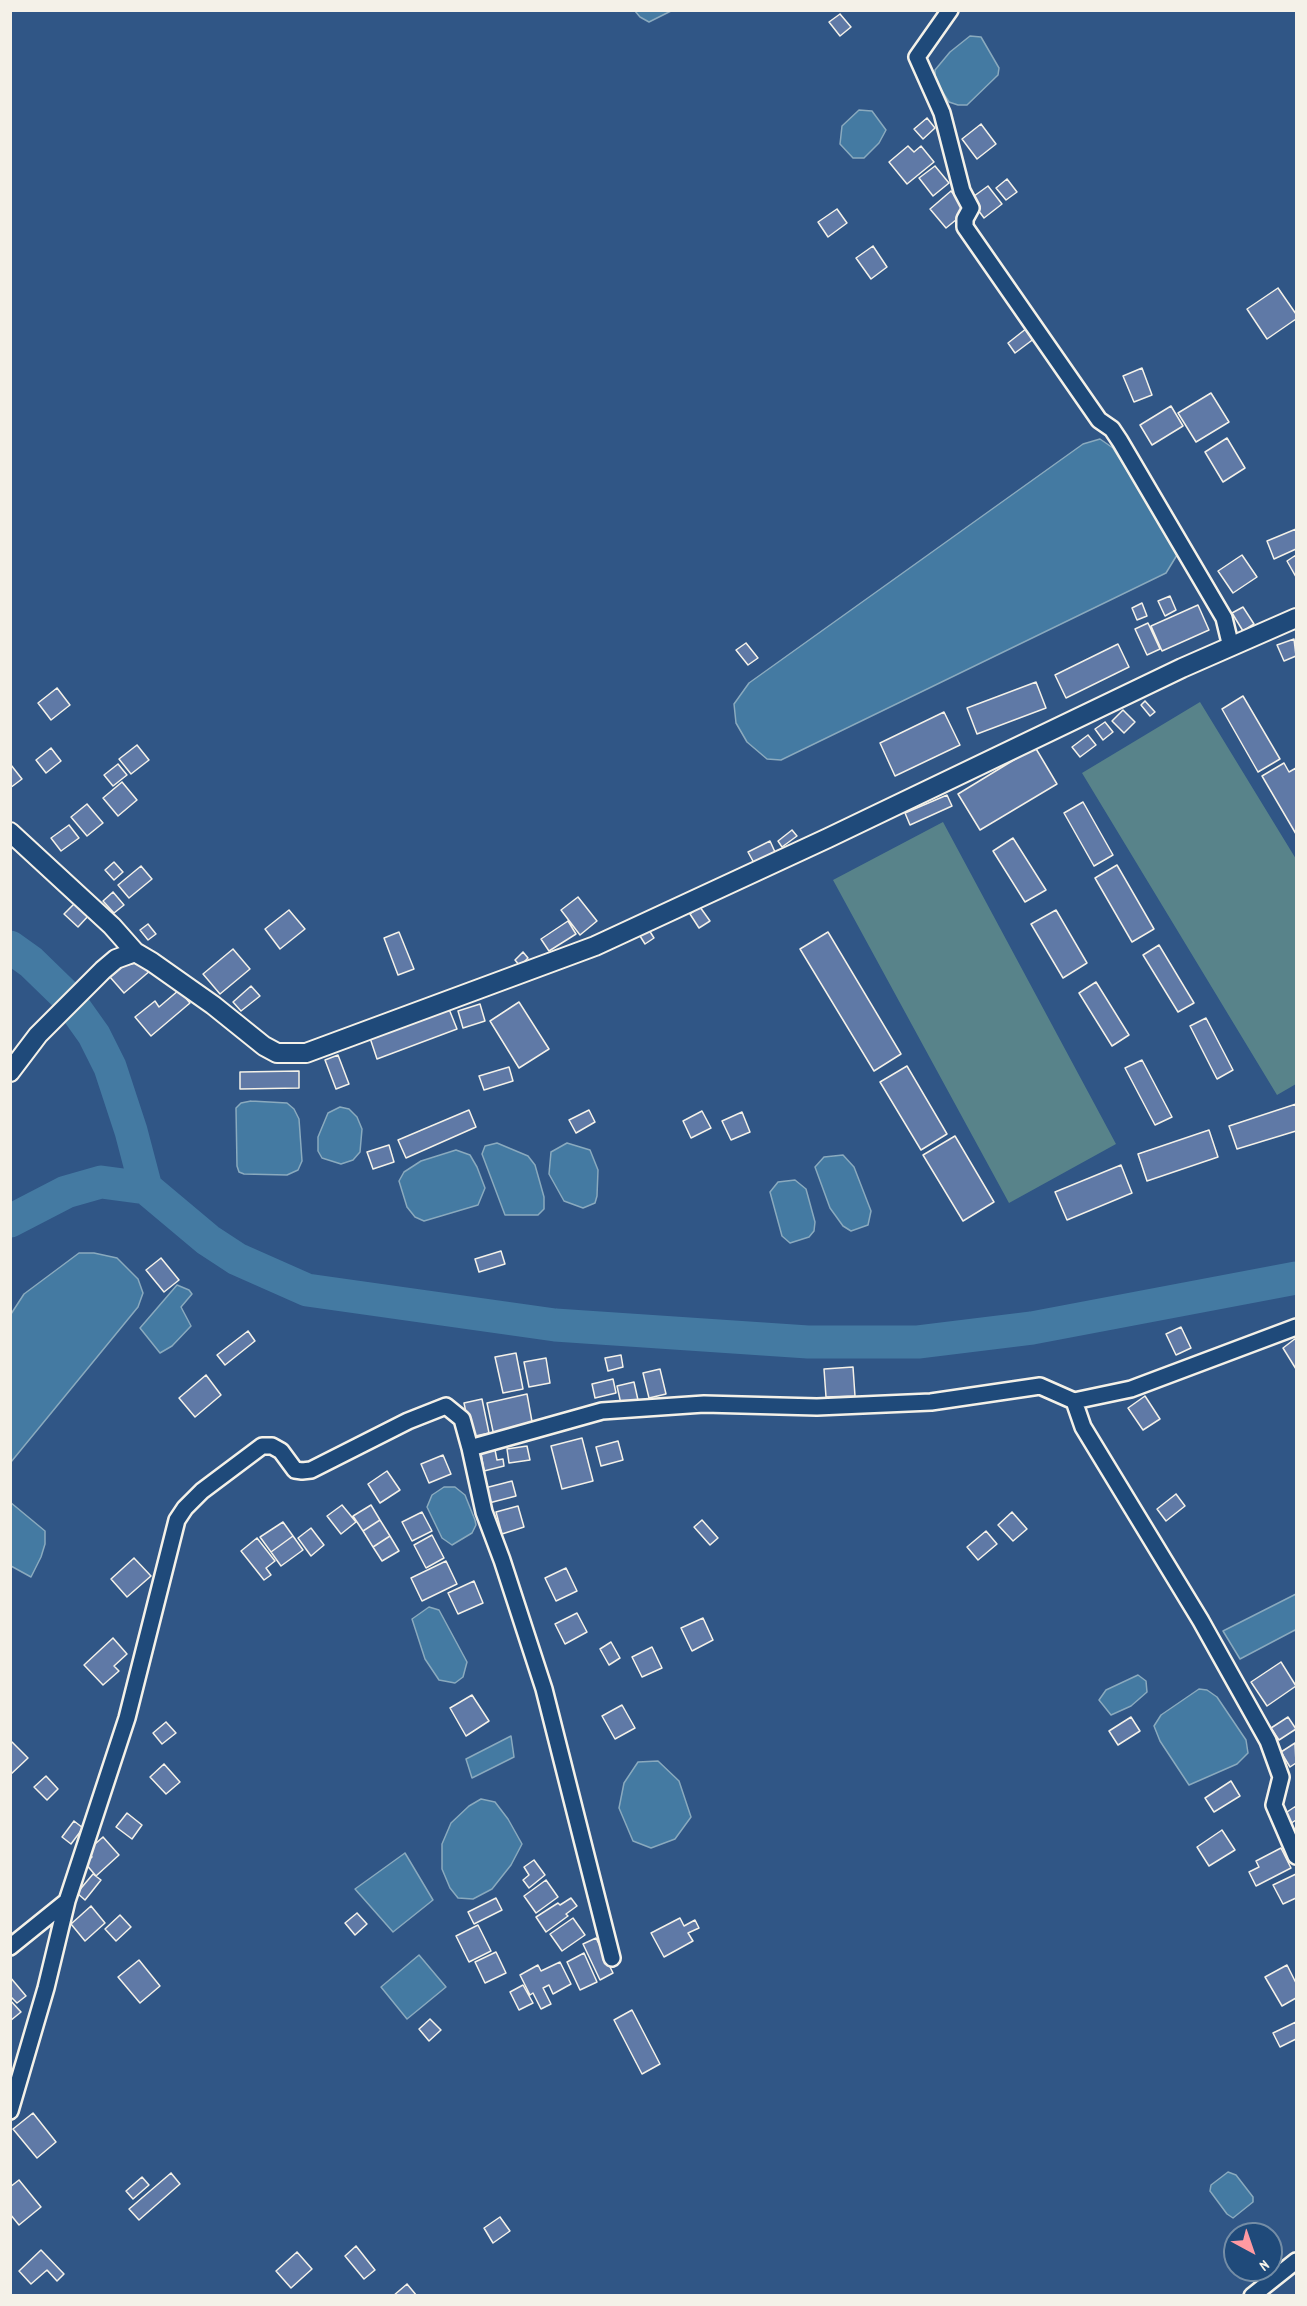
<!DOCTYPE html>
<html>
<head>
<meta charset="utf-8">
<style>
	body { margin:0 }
	#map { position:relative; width:1307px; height:2306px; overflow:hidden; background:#305686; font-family:Dekko,sans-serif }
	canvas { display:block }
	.frame { position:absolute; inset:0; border:12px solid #f4f1e8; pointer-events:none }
	.north { position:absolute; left:1223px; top:2222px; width:60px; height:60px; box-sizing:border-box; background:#1f4a7a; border:2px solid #748da6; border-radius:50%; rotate:140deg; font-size:16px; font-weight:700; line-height:24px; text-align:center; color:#f4f1e8 }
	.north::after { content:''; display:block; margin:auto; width:21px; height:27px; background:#ff9aa2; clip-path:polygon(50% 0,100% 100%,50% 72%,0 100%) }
</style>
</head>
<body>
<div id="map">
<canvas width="1307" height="2306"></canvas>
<div class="frame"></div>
<div class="north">N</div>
</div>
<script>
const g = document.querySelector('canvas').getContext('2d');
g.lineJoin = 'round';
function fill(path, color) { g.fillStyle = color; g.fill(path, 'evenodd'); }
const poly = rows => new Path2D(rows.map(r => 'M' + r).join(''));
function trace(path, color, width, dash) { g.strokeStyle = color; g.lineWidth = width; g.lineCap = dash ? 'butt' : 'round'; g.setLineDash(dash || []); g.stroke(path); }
fill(poly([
	[1200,702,1296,859,1296,1084,1277,1095,1082,773],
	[943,822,1116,1144,1009,1203,833,880]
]), '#58838a');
const water = poly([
	[635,11,671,11,649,22,640,17,635,11],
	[970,36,981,37,999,68,998,75,967,105,958,105,949,102,935,80,935,70,950,52,970,36],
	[859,110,872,111,886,130,879,143,864,158,853,158,840,144,842,126,859,110],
	[1100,439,1113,448,1173,544,1177,555,1166,573,781,760,767,759,747,742,736,723,734,704,749,683,1083,444,1100,439],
	[251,1101,287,1103,294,1109,299,1119,302,1161,298,1170,287,1175,244,1174,239,1172,237,1166,236,1108,241,1103,251,1101],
	[340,1107,349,1109,357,1117,362,1129,360,1152,353,1160,341,1164,322,1158,318,1151,318,1137,328,1113,340,1107],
	[497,1143,528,1156,535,1165,544,1197,544,1209,538,1215,505,1215,482,1154,485,1146,497,1143],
	[567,1143,590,1150,598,1170,597,1196,595,1203,583,1208,564,1201,549,1174,551,1152,567,1143],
	[456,1150,470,1155,477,1167,485,1188,478,1205,424,1221,415,1217,407,1207,399,1181,404,1172,421,1161,456,1150],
	[843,1155,854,1167,871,1211,868,1225,851,1231,843,1226,830,1208,815,1167,824,1157,843,1155],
	[795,1180,806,1189,815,1222,814,1231,809,1237,790,1243,782,1236,770,1192,778,1182,795,1180],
	[79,1253,94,1253,117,1258,138,1279,143,1293,138,1307,11,1462,11,1314,24,1294,79,1253],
	[177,1285,189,1290,192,1294,181,1307,191,1326,172,1346,160,1353,140,1328,177,1285],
	[444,1487,455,1487,465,1495,475,1520,476,1525,472,1533,452,1545,442,1538,427,1507,432,1495,444,1487],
	[10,1502,45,1531,45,1544,41,1557,31,1577,11,1566,10,1502],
	[1296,1594,1296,1632,1295,1630,1240,1659,1223,1631,1296,1594],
	[429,1607,439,1610,467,1662,463,1677,455,1683,439,1680,425,1659,412,1619,429,1607],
	[1138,1675,1146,1681,1147,1692,1131,1706,1111,1715,1099,1700,1106,1690,1138,1675],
	[1199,1689,1207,1690,1217,1697,1246,1740,1248,1753,1237,1764,1189,1785,1160,1741,1154,1726,1161,1715,1199,1689],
	[511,1736,514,1757,472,1778,466,1759,511,1736],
	[658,1761,679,1781,691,1817,675,1839,651,1848,633,1841,619,1808,624,1783,638,1762,658,1761],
	[481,1799,495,1802,508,1819,522,1844,511,1865,492,1889,473,1899,458,1898,450,1888,442,1869,442,1844,451,1823,469,1806,481,1799],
	[405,1853,433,1900,393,1932,355,1889,405,1853],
	[419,1955,446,1987,407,2019,381,1987,419,1955],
	[1228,2172,1236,2175,1253,2197,1253,2202,1233,2218,1227,2214,1210,2191,1211,2185,1228,2172]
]);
fill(water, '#447aa2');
trace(water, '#8aaabe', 1.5);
trace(poly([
	[10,947,31,962,67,997,94,1035,110,1067,131,1131,146,1188,208,1240,237,1259,307,1290,555,1325,808,1342,918,1342,1032,1328,1296,1278],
	[10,1221,66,1192,101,1182,146,1188]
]), '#447aa2', 33);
const building = poly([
	[840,14,851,27,840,36,829,22,840,14],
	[927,118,935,128,923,139,914,129,927,118],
	[981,124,996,144,977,159,962,139,981,124],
	[908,146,914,152,921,146,934,162,907,184,889,162,908,146],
	[935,166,949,183,933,196,919,178,935,166],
	[1007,179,1017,192,1006,200,996,188,1007,179],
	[988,186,1002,204,984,218,970,199,988,186],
	[951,191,967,211,946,228,930,209,951,191],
	[837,209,847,223,828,237,818,222,837,209],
	[873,246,887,267,871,279,856,258,873,246],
	[1278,288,1296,314,1296,319,1267,339,1247,309,1278,288],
	[1027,328,1035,338,1015,353,1008,343,1027,328],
	[1142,368,1152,395,1134,402,1123,376,1142,368],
	[1211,393,1229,422,1196,442,1178,413,1211,393],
	[1171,406,1183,426,1152,445,1140,425,1171,406],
	[1227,438,1245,468,1223,482,1205,452,1227,438],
	[1296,529,1296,549,1274,559,1267,541,1296,529],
	[1242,555,1257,577,1233,593,1218,571,1242,555],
	[1296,555,1296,577,1287,561,1296,555],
	[1170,596,1176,610,1165,616,1158,601,1170,596],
	[1142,603,1147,616,1137,620,1132,608,1142,603],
	[1198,605,1209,630,1162,651,1151,626,1198,605],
	[1243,607,1254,624,1243,631,1232,613,1243,607],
	[1148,623,1160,649,1147,655,1135,629,1148,623],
	[1294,639,1296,656,1284,661,1277,645,1294,639],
	[746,643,758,658,748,665,736,650,746,643],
	[1118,644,1129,667,1066,698,1055,675,1118,644],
	[1036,682,1046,708,977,734,967,708,1036,682],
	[57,688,70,705,51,720,38,703,57,688],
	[1243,696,1280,759,1258,772,1222,709,1243,696],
	[1145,701,1155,712,1150,716,1141,705,1145,701],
	[1123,710,1135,722,1124,733,1112,721,1123,710],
	[944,712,960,745,895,776,880,743,944,712],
	[1105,722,1113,732,1103,740,1095,729,1105,722],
	[1088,735,1096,745,1080,757,1072,747,1088,735],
	[137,745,149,760,131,774,119,759,137,745],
	[1035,747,1057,784,980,830,958,794,1035,747],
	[51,748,61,761,46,773,36,760,51,748],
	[1284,763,1289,772,1296,768,1296,834,1262,776,1284,763],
	[118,764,127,775,113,786,104,775,118,764],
	[11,765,22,779,10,788,10,766,11,765],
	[122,782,137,800,118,816,103,798,122,782],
	[947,795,952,806,910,825,905,813,947,795],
	[1083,802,1113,855,1094,866,1064,813,1083,802],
	[87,804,103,823,87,836,71,817,87,804],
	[69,825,79,838,61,851,51,838,69,825],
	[792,830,797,836,782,847,778,841,792,830],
	[1013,838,1046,890,1025,902,993,851,1013,838],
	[770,841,775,852,754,863,748,852,770,841],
	[114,862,123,872,114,880,105,870,114,862],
	[1117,865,1154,929,1132,942,1095,878,1117,865],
	[141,866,152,879,129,898,118,885,141,866],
	[113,892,124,905,114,913,103,901,113,892],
	[578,897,597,921,580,935,561,910,578,897],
	[76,902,90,914,78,927,64,914,76,902],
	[700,907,710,921,699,928,690,914,700,907],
	[289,910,305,929,280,949,265,929,289,910],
	[1056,910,1087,963,1063,978,1031,924,1056,910],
	[568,921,576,934,549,951,541,939,568,921],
	[148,924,156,934,148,940,140,930,148,924],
	[649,930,654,938,645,944,640,936,649,930],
	[399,932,414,969,398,975,384,938,399,932],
	[828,932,901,1054,874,1071,800,949,828,932],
	[1159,945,1194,1003,1178,1012,1143,955,1159,945],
	[233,949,250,969,220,994,203,974,233,949],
	[523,952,528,958,520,966,515,960,523,952],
	[144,961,151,970,124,993,110,977,123,966,144,961],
	[1096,982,1129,1035,1112,1046,1079,993,1096,982],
	[251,986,260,996,241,1011,233,1002,251,986],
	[179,990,190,1003,151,1036,135,1017,155,1001,159,1007,179,990],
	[519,1002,549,1049,519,1068,490,1021,519,1002],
	[480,1004,485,1021,463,1028,458,1011,480,1004],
	[449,1009,457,1029,377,1059,370,1038,449,1009],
	[1206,1018,1233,1070,1217,1079,1190,1026,1206,1018],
	[338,1055,349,1084,336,1089,325,1060,338,1055],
	[1142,1060,1172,1117,1155,1125,1125,1068,1142,1060],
	[907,1066,947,1134,921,1150,880,1082,907,1066],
	[509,1067,513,1081,484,1090,479,1076,509,1067],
	[299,1071,299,1088,240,1089,240,1072,299,1071],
	[1296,1104,1296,1131,1237,1149,1229,1126,1296,1104],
	[469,1110,476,1127,406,1158,398,1140,469,1110],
	[589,1110,595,1122,576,1133,569,1120,589,1110],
	[702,1111,711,1128,691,1138,683,1121,702,1111],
	[742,1112,750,1132,731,1140,722,1121,742,1112],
	[1209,1130,1218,1157,1147,1181,1138,1154,1209,1130],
	[955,1136,994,1202,963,1221,923,1155,955,1136],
	[389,1145,394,1162,373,1169,367,1152,389,1145],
	[1121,1165,1132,1193,1067,1220,1055,1192,1121,1165],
	[501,1251,505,1264,479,1272,475,1259,501,1251],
	[161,1258,179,1280,164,1292,146,1270,161,1258],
	[1181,1327,1191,1348,1176,1355,1166,1334,1181,1327],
	[248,1331,255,1341,225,1365,217,1355,248,1331],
	[1296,1338,1296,1369,1283,1348,1296,1338],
	[516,1353,523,1389,503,1393,495,1357,516,1353],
	[621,1355,623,1367,608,1371,605,1358,621,1355],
	[546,1358,550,1383,529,1387,524,1362,546,1358],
	[853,1367,855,1396,826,1397,824,1369,853,1367],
	[660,1369,666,1394,649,1398,643,1373,660,1369],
	[206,1375,221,1395,195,1417,179,1398,206,1375],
	[613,1379,616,1393,595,1398,592,1384,613,1379],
	[634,1382,638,1400,621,1404,617,1386,634,1382],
	[527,1394,533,1427,494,1436,487,1403,527,1394],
	[1145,1396,1160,1419,1143,1430,1128,1408,1145,1396],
	[482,1399,489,1433,471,1437,464,1403,482,1399],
	[582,1438,593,1481,562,1489,551,1446,582,1438],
	[618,1441,623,1460,601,1466,596,1447,618,1441],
	[527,1446,530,1460,509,1463,507,1449,527,1446],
	[495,1450,497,1460,503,1459,504,1466,484,1471,481,1453,495,1450],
	[443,1455,451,1474,429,1483,421,1464,443,1455],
	[387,1471,400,1490,380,1503,368,1484,387,1471],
	[512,1481,516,1496,489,1503,485,1488,512,1481],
	[1176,1494,1185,1506,1166,1521,1157,1509,1176,1494],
	[342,1505,356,1522,341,1534,327,1516,342,1505],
	[371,1505,380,1520,363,1531,353,1516,371,1505],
	[518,1506,524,1527,502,1534,496,1512,518,1506],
	[422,1512,432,1531,412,1541,402,1522,422,1512],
	[1012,1512,1027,1529,1013,1541,998,1525,1012,1512],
	[380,1520,390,1536,373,1547,363,1531,380,1520],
	[702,1520,718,1538,710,1545,694,1527,702,1520],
	[283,1522,293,1536,271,1552,260,1537,283,1522],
	[311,1528,324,1545,311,1556,298,1538,311,1528],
	[986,1531,997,1544,978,1560,967,1547,986,1531],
	[432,1535,444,1558,426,1568,414,1545,432,1535],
	[293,1536,303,1550,281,1566,271,1552,293,1536],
	[390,1536,399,1551,382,1561,373,1547,390,1536],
	[257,1538,275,1561,266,1568,271,1575,264,1580,241,1551,257,1538],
	[134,1558,151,1576,127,1597,111,1579,134,1558],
	[446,1561,457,1584,422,1601,411,1578,446,1561],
	[566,1568,577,1591,556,1601,545,1578,566,1568],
	[474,1581,483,1603,458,1614,448,1593,474,1581],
	[577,1613,587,1632,565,1644,555,1624,577,1613],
	[703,1618,713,1640,692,1651,681,1628,703,1618],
	[113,1638,127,1654,114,1666,119,1671,103,1685,84,1665,113,1638],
	[611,1642,620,1658,609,1665,600,1649,611,1642],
	[652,1647,662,1668,642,1677,632,1657,652,1647],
	[1281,1662,1296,1686,1267,1706,1251,1682,1281,1662],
	[472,1695,489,1721,466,1736,450,1708,472,1695],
	[622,1705,635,1728,615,1739,602,1716,622,1705],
	[1131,1717,1140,1731,1118,1745,1109,1731,1131,1717],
	[1288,1717,1296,1729,1279,1740,1271,1728,1288,1717],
	[166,1722,176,1733,162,1744,153,1733,166,1722],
	[12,1742,28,1758,10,1775,10,1743,12,1742],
	[1295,1743,1296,1763,1290,1767,1281,1752,1295,1743],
	[164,1764,180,1782,166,1794,150,1777,164,1764],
	[46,1776,58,1789,47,1800,34,1787,46,1776],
	[1231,1781,1240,1796,1214,1812,1205,1798,1231,1781],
	[1296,1806,1296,1820,1290,1824,1284,1814,1296,1806],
	[127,1813,142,1825,132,1839,116,1827,127,1813],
	[74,1821,83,1828,71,1844,62,1837,74,1821],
	[1222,1830,1235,1850,1209,1866,1197,1847,1222,1830],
	[103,1837,119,1855,96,1876,85,1863,92,1857,87,1851,103,1837],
	[1281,1848,1291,1868,1256,1886,1249,1872,1259,1867,1256,1861,1281,1848],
	[534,1860,545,1875,529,1888,523,1880,529,1875,524,1867,534,1860],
	[93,1874,101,1880,85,1900,77,1893,93,1874],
	[1296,1874,1296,1898,1283,1904,1273,1885,1296,1874],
	[546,1880,558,1897,536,1913,524,1896,546,1880],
	[496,1898,502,1910,474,1924,468,1912,496,1898],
	[571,1898,577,1906,566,1914,568,1916,546,1932,536,1917,558,1903,560,1905,571,1898],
	[91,1906,105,1923,85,1941,71,1924,91,1906],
	[357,1913,367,1924,355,1935,345,1923,357,1913],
	[120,1915,131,1927,116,1941,105,1929,120,1915],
	[573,1918,585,1935,562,1951,550,1934,573,1918],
	[680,1918,684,1926,695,1920,699,1928,688,1933,693,1941,664,1957,651,1933,680,1918],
	[478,1925,491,1951,469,1962,456,1936,478,1925],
	[596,1938,613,1973,600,1980,583,1944,596,1938],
	[496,1952,506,1973,485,1983,475,1962,496,1952],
	[584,1953,597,1982,580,1990,567,1962,584,1953],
	[139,1960,160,1986,140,2003,118,1977,139,1960],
	[560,1962,571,1984,553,1994,549,1985,543,1988,551,2004,541,2009,533,1993,530,1995,520,1975,538,1965,541,1971,560,1962],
	[1287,1965,1296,1983,1296,1998,1282,2006,1265,1977,1287,1965],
	[10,1977,26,1996,17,2003,10,1996,10,1977],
	[523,1985,533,2003,519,2010,510,1992,523,1985],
	[10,2000,21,2012,10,2021,10,2000],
	[632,2010,660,2064,642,2074,614,2020,632,2010],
	[430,2019,441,2030,429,2041,419,2029,430,2019],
	[1296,2022,1296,2039,1280,2047,1273,2033,1296,2022],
	[33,2113,56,2142,37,2158,13,2129,33,2113],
	[171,2173,180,2184,139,2220,129,2209,171,2173],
	[142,2177,149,2185,133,2199,126,2191,142,2177],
	[19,2180,41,2207,19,2225,10,2214,10,2187,19,2180],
	[500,2217,510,2231,493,2243,484,2228,500,2217],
	[356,2246,375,2270,364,2279,345,2256,356,2246],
	[41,2250,64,2274,57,2281,47,2270,31,2284,19,2271,41,2250],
	[297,2252,312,2269,291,2288,276,2271,297,2252],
	[407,2284,417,2296,393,2296,407,2284]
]);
fill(building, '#5f79a6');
trace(building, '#f4f1e8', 1.5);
const minor = poly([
	[950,10,917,57,942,113,962,191,971,208,965,219,965,227,1099,420,1112,429,1120,441,1224,618,1231,647],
	[1074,1401,1083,1427,1201,1621,1268,1741,1281,1777,1274,1805,1296,1856],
	[470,1448,602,1411,704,1404,817,1407,931,1402,1040,1386,1074,1401,1131,1389,1296,1327],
	[10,1947,67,1901],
	[10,2111,46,1988,67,1901,127,1718,177,1520,185,1508,202,1491,262,1446,272,1446,281,1451,295,1470,302,1471,311,1470,408,1421,446,1406,462,1419,470,1448,484,1512,502,1560,544,1689,612,1958],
	[1252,2296,1296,2261]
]);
const tertiary = poly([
	[10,832,112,926,135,952],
	[10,1072,38,1035,103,970,116,959,135,952,152,962,213,1005,264,1046,277,1053,306,1053,595,946,828,838,1182,668,1296,618]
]);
trace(minor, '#f4f1e8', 20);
trace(tertiary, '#f4f1e8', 22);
trace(minor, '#1f4a7a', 15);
trace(tertiary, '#1f4a7a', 18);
</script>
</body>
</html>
